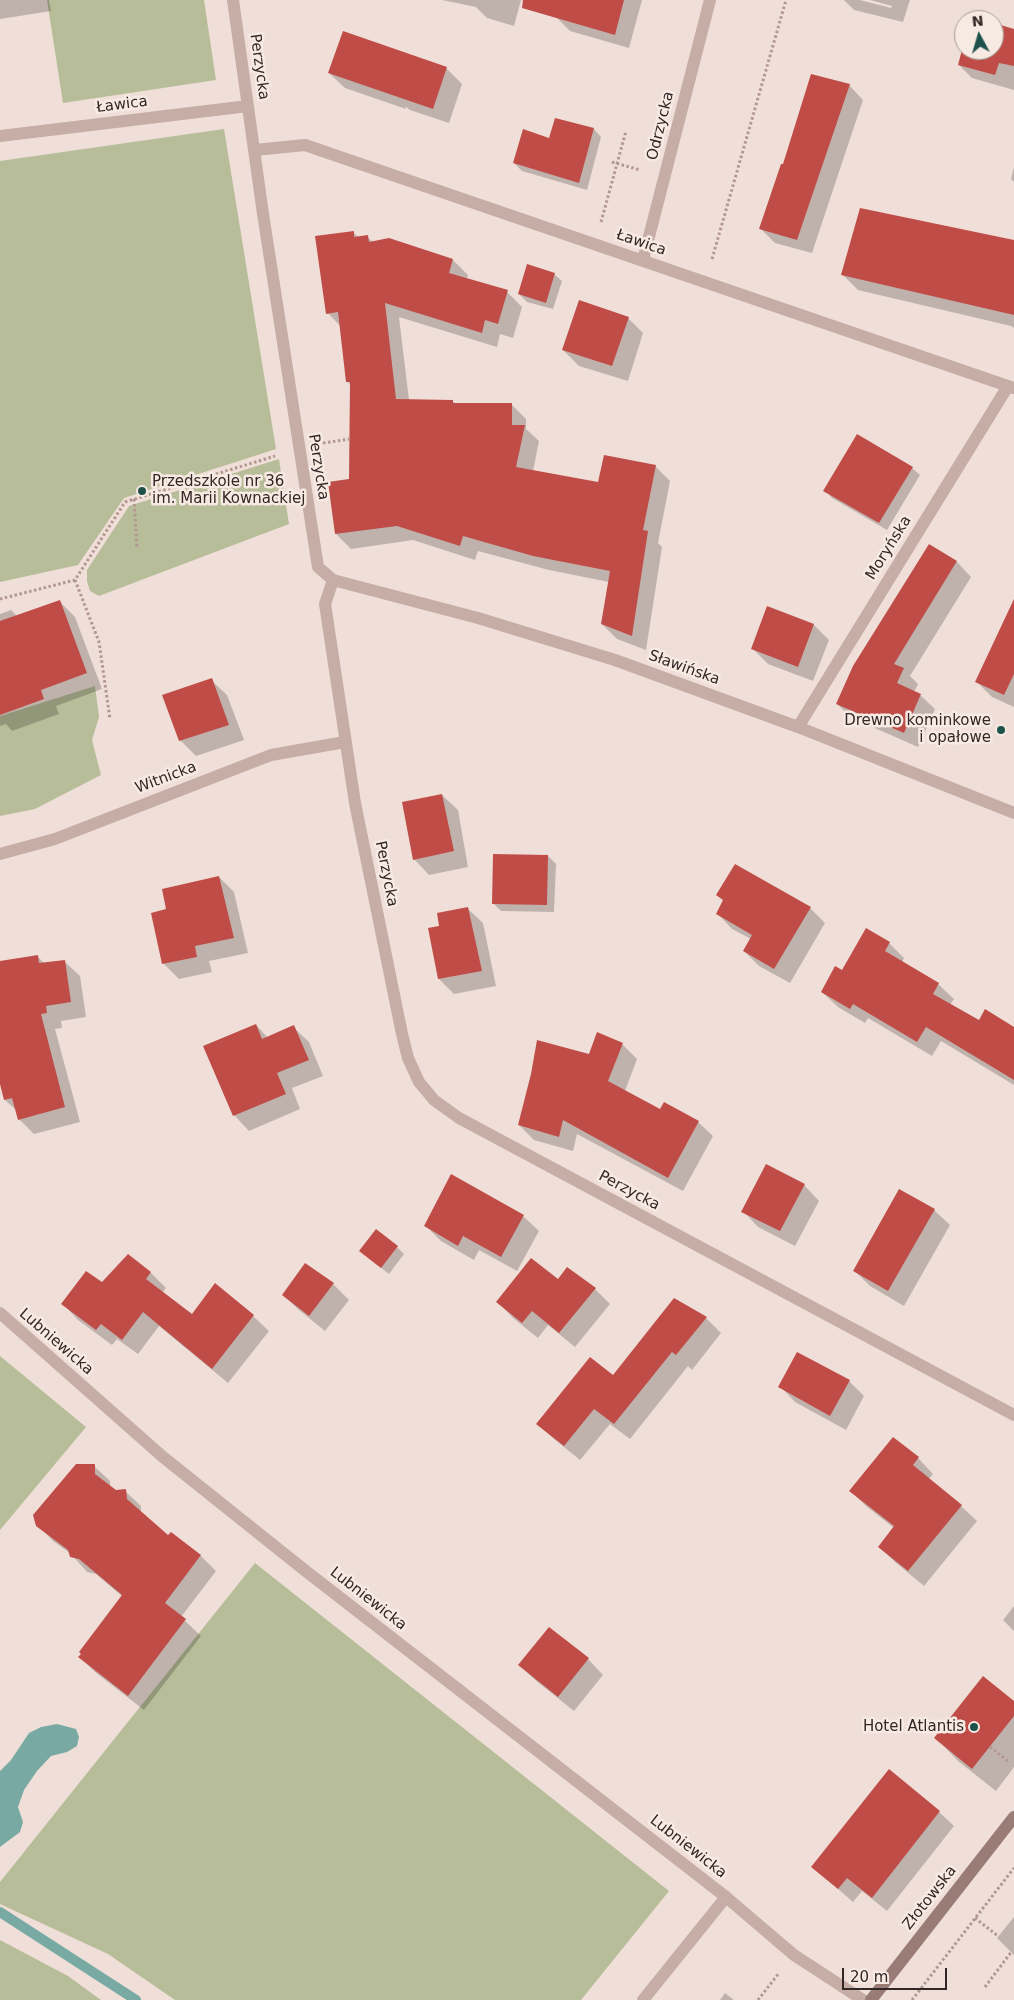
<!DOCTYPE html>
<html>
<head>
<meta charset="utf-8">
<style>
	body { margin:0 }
	#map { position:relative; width:1014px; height:2000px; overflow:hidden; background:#efdfd8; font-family:"DejaVu Sans",sans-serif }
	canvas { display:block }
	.north { position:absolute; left:954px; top:10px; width:50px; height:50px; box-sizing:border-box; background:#f7eae3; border:1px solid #a89c97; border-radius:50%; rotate:354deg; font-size:14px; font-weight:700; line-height:20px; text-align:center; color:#322726 }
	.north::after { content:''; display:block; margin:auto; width:18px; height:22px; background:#1e514a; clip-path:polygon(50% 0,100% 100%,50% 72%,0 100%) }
	.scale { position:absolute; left:842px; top:1968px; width:105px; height:22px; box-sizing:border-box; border:2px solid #322726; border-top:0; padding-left:6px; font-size:15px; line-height:18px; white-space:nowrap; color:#322726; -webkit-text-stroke:4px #f7eae3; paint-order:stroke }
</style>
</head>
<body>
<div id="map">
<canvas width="1014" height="2000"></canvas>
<div class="north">N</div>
<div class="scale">20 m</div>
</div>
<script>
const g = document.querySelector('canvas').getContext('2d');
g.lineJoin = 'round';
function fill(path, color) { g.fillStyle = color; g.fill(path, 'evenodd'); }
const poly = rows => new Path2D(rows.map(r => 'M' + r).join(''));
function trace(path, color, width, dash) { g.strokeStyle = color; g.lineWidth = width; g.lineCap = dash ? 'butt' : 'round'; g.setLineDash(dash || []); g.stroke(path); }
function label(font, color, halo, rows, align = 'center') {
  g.font = font + ' "DejaVu Sans",sans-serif'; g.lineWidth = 5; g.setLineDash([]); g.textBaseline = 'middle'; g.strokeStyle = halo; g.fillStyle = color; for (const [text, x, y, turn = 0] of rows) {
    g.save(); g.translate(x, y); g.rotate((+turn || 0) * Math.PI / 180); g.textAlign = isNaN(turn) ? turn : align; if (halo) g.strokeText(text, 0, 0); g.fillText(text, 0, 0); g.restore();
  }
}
fill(poly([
	[47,0,204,0,216,80,63,103],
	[224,129,276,449,124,498,78,565,0,582,0,161],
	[279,459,289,524,99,596,90,591,87,581,87,570,129,506],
	[95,686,99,717,92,740,101,775,35,809,0,816,0,716],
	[0,1356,86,1427,0,1530],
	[255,1563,669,1891,581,2000,175,2000,108,1954,0,1904,0,1882],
	[0,1940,68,1976,101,2000,0,2000]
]), '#b8bd99');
fill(poly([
	[57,1724,76,1729,79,1737,77,1746,67,1752,51,1756,37,1771,24,1790,18,1807,23,1822,20,1832,0,1847,0,1771,11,1760,29,1733,41,1727]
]), '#78aaa3');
fill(poly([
	[0,0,49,0,51,11,0,19],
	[442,0,521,0,514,26,487,18,476,7],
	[561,0,642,0,629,48,570,31,556,17],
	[844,0,860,0,891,8,892,6,870,0,910,0,903,22,854,10],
	[994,25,1014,30,1014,90,972,78,959,65,964,46,964,50,994,50],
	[446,68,462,84,449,123,410,110,405,106,406,109,345,88,329,73],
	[849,85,863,100,812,253,775,243,761,229],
	[556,119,594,129,601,137,587,190,522,171,514,163,550,139],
	[1014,167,1014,182,1011,179],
	[353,232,359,238,367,237,373,242,453,260,468,275,467,279,507,292,522,307,513,338,500,334,497,347,399,317,409,400,452,401,456,404,511,404,526,419,526,429,539,441,533,471,599,484,655,466,670,481,658,543,662,547,646,650,617,639,602,624,609,582,549,570,478,551,475,560,413,540,351,549,336,534,351,481,351,386,347,381,340,326,328,313],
	[1014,242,1014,328,1011,326,858,290,842,274],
	[554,274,562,281,553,309,527,302,519,294],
	[628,318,643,333,628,381,579,366,563,350],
	[912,468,920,475,887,530,832,498,825,490],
	[929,546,957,562,971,577,910,676,918,684,914,692,920,695,935,709,918,747,852,718,837,704],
	[59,601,75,617,102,689,56,706,59,714,12,731,6,724,0,726,0,614,11,610,17,616],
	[814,625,829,640,813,681,768,664,752,648],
	[1014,630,1014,707,992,697,976,681],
	[211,680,227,695,244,740,196,756,180,740],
	[442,795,458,810,468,867,429,875,414,859],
	[548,856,556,864,554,912,501,911,493,903],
	[219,877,234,892,248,953,209,961,212,972,179,979,164,964,152,914,168,910],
	[718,895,810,908,825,923,790,983,759,966,744,951,751,939,732,929,717,913,724,901],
	[467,908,483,923,496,986,454,994,439,979,440,926],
	[889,943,904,958,902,963,938,984,954,999,950,1005,979,1022,1014,1028,1014,1085,941,1041,932,1056,868,1018,865,1023,838,1007,822,992,843,972],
	[38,957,45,964,64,961,80,976,86,1017,61,1021,62,1028,55,1029,80,1122,34,1134,19,1119,17,1111,5,1100,0,1079,0,962],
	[256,1025,268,1038,293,1027,309,1042,323,1076,292,1088,300,1109,249,1131,234,1115],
	[622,1044,637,1059,625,1091,660,1110,698,1122,713,1136,683,1191,577,1134,573,1151,534,1140,519,1125,590,1056],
	[804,1185,819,1201,795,1246,758,1227,743,1211],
	[934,1210,950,1225,904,1306,870,1286,855,1271],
	[523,1216,539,1231,517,1271,479,1250,474,1260,441,1241,426,1226],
	[397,1247,404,1254,389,1274,368,1258],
	[128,1255,151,1273,166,1288,162,1293,192,1315,253,1316,269,1331,228,1383,159,1326,138,1354,117,1339,112,1345,78,1320,63,1304,102,1284],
	[305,1265,333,1284,349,1300,325,1331,299,1310,283,1295],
	[558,1281,595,1289,610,1304,575,1347,548,1325,538,1338,513,1318,498,1302],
	[706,1318,721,1333,692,1370,688,1366,630,1439,610,1424,580,1460,554,1439,538,1424],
	[849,1381,864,1396,846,1430,795,1402,780,1386],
	[918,1458,933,1474,929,1479,961,1506,977,1521,924,1586,895,1562,880,1547,894,1528,866,1506,851,1491],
	[94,1466,110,1481,110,1487,116,1492,125,1491,141,1506,141,1513,169,1537,171,1534,201,1556,216,1571,181,1617,201,1636,144,1710,95,1672,80,1657,123,1597,96,1574,87,1572,71,1554,53,1541,38,1525],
	[1014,1606,1014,1631,1003,1620],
	[549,1628,588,1659,603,1675,574,1711,535,1680,520,1665],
	[1014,1702,1014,1767,996,1791,958,1761,936,1738],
	[939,1812,954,1826,887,1911,862,1891,853,1902,813,1867],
	[1014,1917,1014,1955,997,1938],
	[725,1993,734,2000,720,2000]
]), '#0003');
trace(poly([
	[0,1912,136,2000]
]), '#78aaa3', 10);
fill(poly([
	[523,0,624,0,615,35,522,8],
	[994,23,1014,29,1014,66,999,63,995,75,958,65,964,42,964,50,994,50],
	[343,31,447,67,433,109,328,73],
	[811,74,850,84,797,240,759,229,781,164,783,164],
	[555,118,594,128,579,183,513,163,523,129,549,138],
	[860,208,1014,240,1014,315,841,275],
	[354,231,354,237,368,235,369,242,389,238,453,259,449,273,508,290,498,324,485,320,482,333,385,303,396,399,453,400,453,403,512,403,512,425,525,425,516,467,598,482,604,455,656,465,643,530,648,531,632,636,601,624,610,571,533,556,463,536,460,546,397,526,335,534,328,482,349,479,350,382,346,382,338,312,326,314,315,236],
	[527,264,555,273,546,303,518,294],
	[579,300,629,317,612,366,562,350],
	[857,434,913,467,879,523,823,491],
	[929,544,957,561,894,664,904,668,897,683,921,694,904,733,836,704,853,666],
	[1014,599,1014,674,1004,695,975,682],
	[60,600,87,673,41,690,44,699,0,715,0,621],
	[767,606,814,624,798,667,751,649],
	[212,678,229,725,179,741,162,695],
	[442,794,454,851,413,860,402,802],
	[493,854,548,855,547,905,492,904],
	[735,864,811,907,774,969,743,951,752,935,716,914,723,900,716,895],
	[219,876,234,938,195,946,197,957,162,964,151,913,166,909,162,889],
	[468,907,482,971,438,979,428,928,439,926,437,913],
	[866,928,890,942,885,951,939,983,933,994,979,1020,985,1009,1014,1027,1014,1080,926,1027,917,1042,853,1004,850,1009,821,992,835,966,842,970],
	[38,955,39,963,65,960,71,1002,46,1006,47,1013,41,1014,65,1107,18,1120,12,1098,4,1100,0,1084,0,961],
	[256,1024,262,1039,294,1025,309,1060,277,1073,286,1094,233,1116,203,1046],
	[597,1032,623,1043,608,1081,660,1109,664,1102,699,1121,668,1178,563,1120,559,1137,518,1125,531,1074,537,1040,589,1054],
	[766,1164,805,1184,780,1231,741,1212],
	[451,1174,524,1215,501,1257,463,1236,458,1246,424,1226],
	[899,1189,935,1209,888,1291,853,1271],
	[376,1229,398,1246,381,1268,359,1251],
	[128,1254,151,1272,146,1279,192,1314,215,1283,254,1315,212,1369,143,1312,122,1340,101,1324,96,1330,61,1304,86,1271,102,1282],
	[531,1258,558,1279,567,1267,596,1288,559,1333,532,1311,522,1323,496,1302],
	[305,1263,334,1283,309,1316,282,1295],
	[674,1298,707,1317,676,1355,672,1352,614,1424,594,1409,564,1446,536,1424,590,1357,613,1375],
	[797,1352,850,1380,830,1416,778,1387],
	[893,1437,919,1457,913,1465,962,1505,908,1571,878,1547,894,1526,849,1491],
	[76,1464,95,1464,95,1474,116,1490,126,1489,127,1499,168,1535,171,1532,201,1555,165,1603,186,1619,128,1696,78,1657,81,1654,79,1652,122,1595,79,1559,70,1557,68,1550,36,1526,33,1515],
	[549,1627,589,1658,558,1697,518,1665],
	[983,1676,1014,1701,1014,1716,972,1769,934,1738],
	[889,1769,940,1811,872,1898,847,1878,838,1889,811,1867]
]), '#bf4c46');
trace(poly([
	[612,162,640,170],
	[601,222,626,131],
	[712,259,786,0],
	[323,443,350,439],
	[134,499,137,548],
	[75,580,99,642,110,719],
	[0,599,75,580,125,502,275,456],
	[990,1747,1009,1762],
	[975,1918,998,1936],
	[985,1987,1012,1951],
	[758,2000,779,1973],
	[912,2000,1014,1868]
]), '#b2978f', 3, [2.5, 2.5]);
trace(poly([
	[643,2000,726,1897]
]), '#c6ada5', 12);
trace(poly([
	[233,0,263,214,318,567,333,580,478,618,615,660,798,727,1014,813],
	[0,136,248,106],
	[255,150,305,145,1014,388],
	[643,260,710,0],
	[333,580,325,604,355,803,402,1034,408,1058,419,1082,434,1100,459,1118,1014,1415],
	[798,727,1008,386],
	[0,854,55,839,271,755,345,742],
	[0,1313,163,1457,307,1572,726,1897,794,1955,863,2000]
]), '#c6ada5', 12);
trace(poly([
	[871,2000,1014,1817]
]), '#997c76', 12);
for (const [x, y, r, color] of [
	[142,491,5,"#1e514a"],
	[1001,730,5,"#1e514a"],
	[974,1727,5,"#1e514a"]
]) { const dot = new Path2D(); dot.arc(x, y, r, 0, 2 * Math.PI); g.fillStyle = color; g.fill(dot); trace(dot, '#f7eae3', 2); }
label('15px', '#322726', '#f7eae3', [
	["Perzycka",259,67,82],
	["Ławica",122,105,-7],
	["Odrzycka",661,126,-76],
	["Ławica",641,243,19],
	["Perzycka",318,467,81],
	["Moryńska",889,548,-58],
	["Sławińska",684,668,20],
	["Witnicka",166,778,-21],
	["Perzycka",386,874,79],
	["Perzycka",629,1191,28],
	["Lubniewicka",56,1342,41],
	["Lubniewicka",368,1599,38],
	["Lubniewicka",688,1847,38],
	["Złotowska",930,1898,-52]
]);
label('15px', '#322726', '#f7eae3', [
	["Przedszkole nr 36",152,482,"left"],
	["im. Marii Kownackiej",152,499,"left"],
	["Drewno kominkowe",991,721],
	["i opałowe",991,738],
	["Hotel Atlantis",964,1727]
], 'right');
</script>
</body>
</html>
